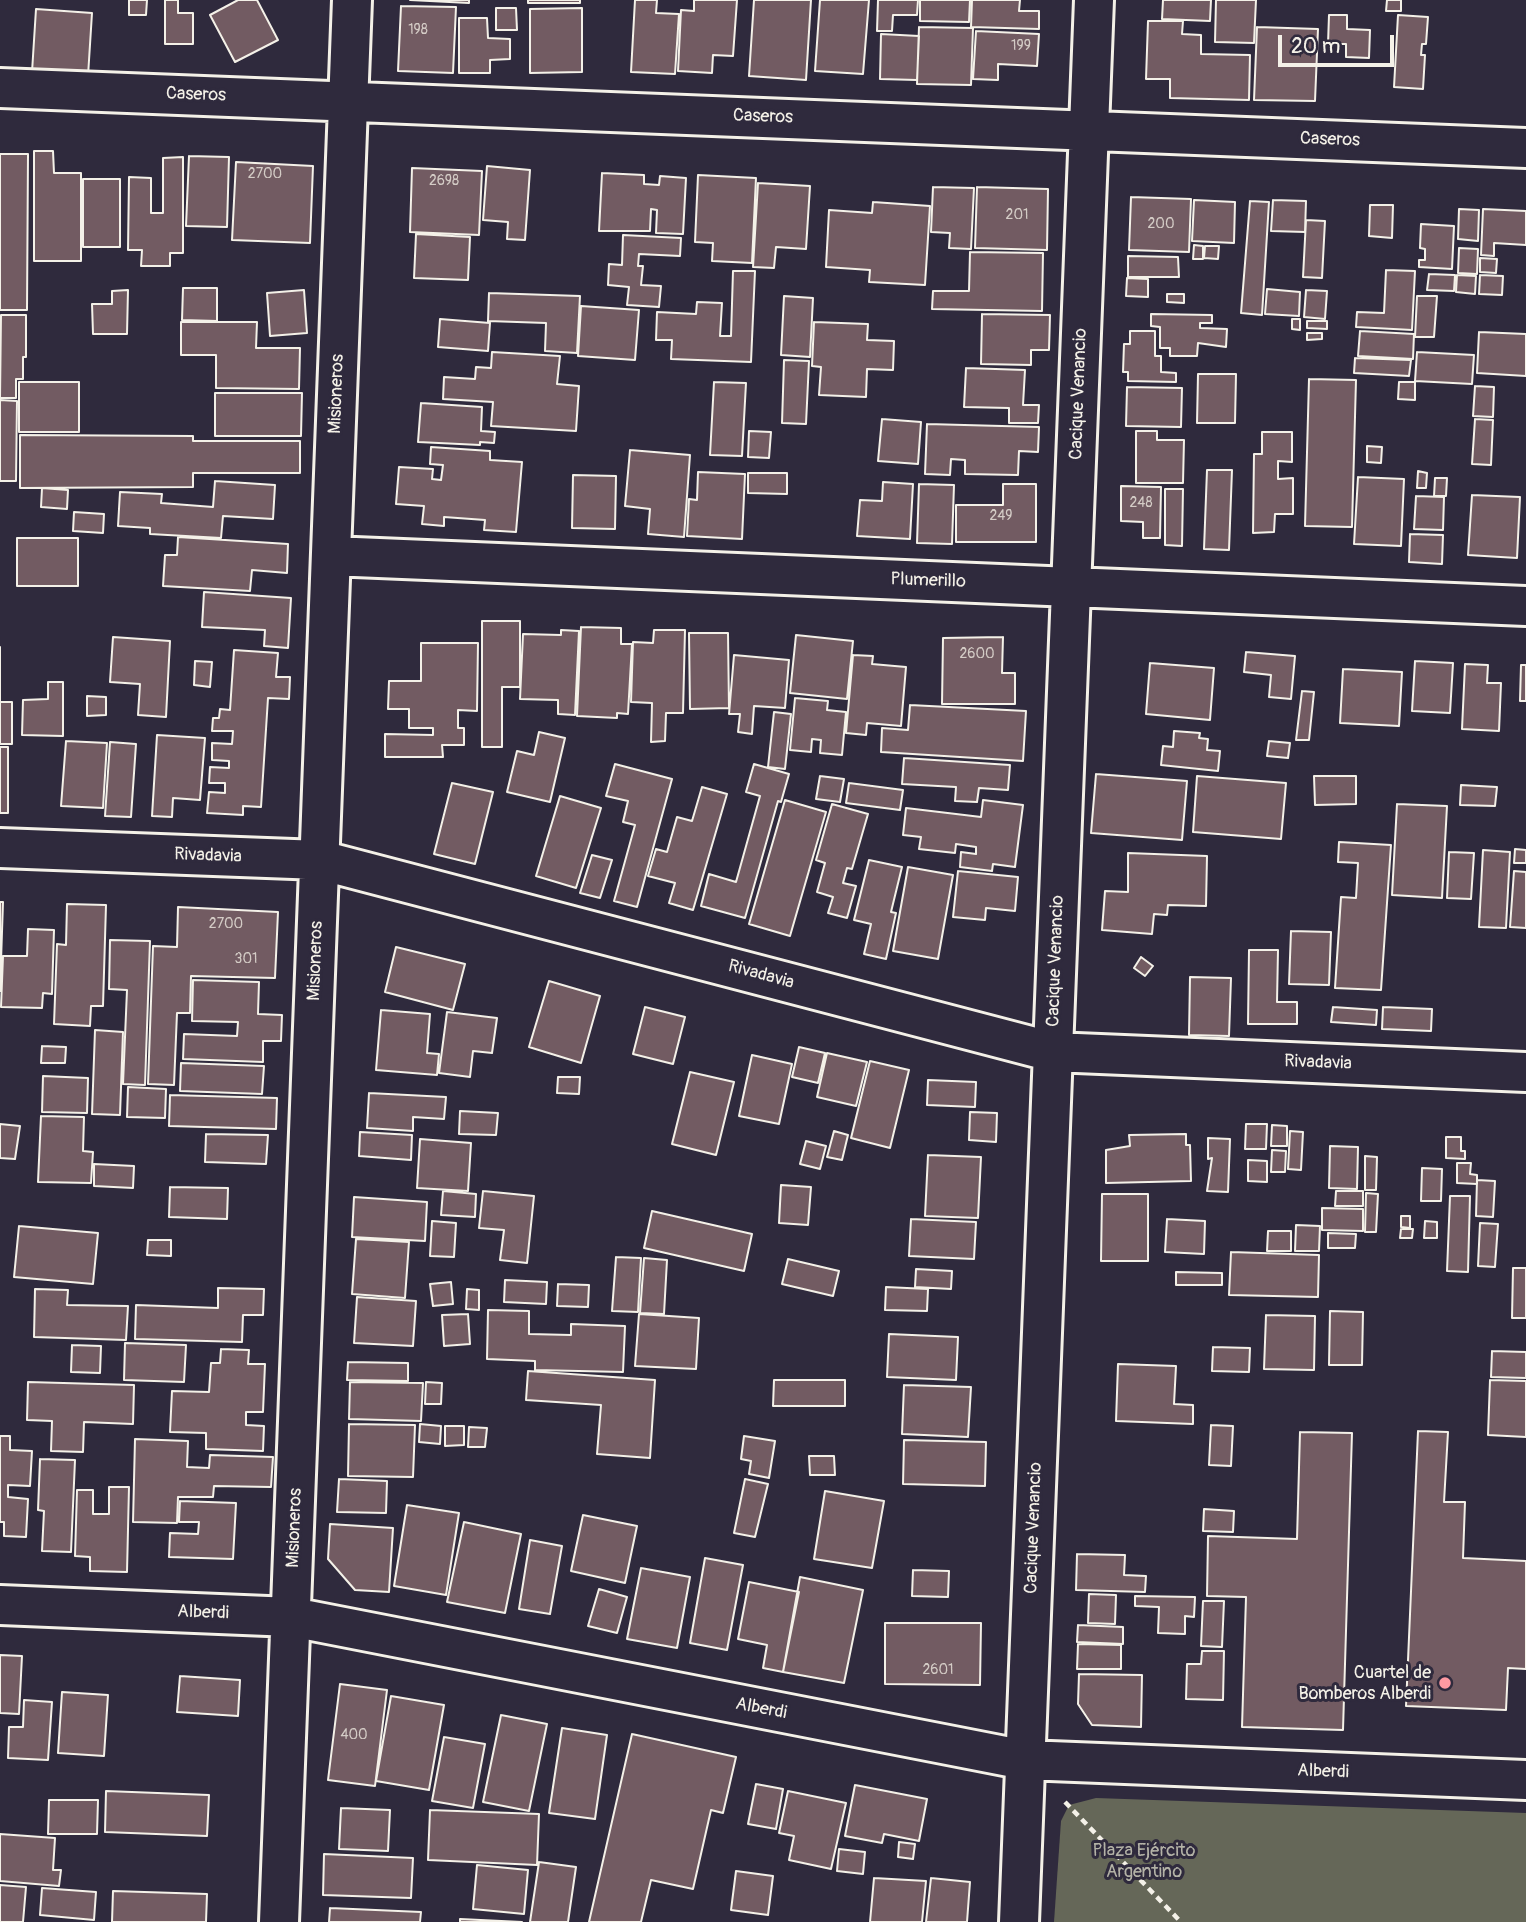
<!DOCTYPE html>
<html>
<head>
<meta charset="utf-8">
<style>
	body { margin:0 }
	#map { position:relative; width:1526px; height:1922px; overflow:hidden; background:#2f2a3d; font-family:Pangolin,sans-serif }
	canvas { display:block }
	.scale { position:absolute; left:1278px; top:35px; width:116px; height:32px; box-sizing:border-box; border:4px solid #f4f1e8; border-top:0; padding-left:9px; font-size:21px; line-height:24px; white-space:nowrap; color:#f4f1e8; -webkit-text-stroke:5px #2f2a3d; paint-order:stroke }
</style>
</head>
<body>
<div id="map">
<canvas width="1526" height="1922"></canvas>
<div class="scale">20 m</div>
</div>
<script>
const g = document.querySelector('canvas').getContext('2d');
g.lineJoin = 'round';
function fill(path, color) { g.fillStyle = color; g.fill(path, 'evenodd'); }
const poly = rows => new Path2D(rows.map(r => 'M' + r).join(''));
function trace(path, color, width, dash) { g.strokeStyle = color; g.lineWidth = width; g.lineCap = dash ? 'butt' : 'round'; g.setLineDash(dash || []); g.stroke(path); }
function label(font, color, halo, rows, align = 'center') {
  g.font = font + ' Pangolin,sans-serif'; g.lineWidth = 6; g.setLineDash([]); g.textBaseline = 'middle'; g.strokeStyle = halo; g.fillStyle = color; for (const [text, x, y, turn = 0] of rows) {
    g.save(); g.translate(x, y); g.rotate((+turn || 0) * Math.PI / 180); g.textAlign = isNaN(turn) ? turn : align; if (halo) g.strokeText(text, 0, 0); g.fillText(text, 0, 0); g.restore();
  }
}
fill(poly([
	[1096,1798,1526,1813,1526,1922,1054,1922,1061,1821,1069,1805]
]), '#656758');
const building = poly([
	[129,0,147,0,146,15,129,15,129,0],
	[165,0,178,0,178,13,193,13,193,44,165,44,165,0],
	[238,0,257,0,278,40,235,62,210,15,238,0],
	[410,0,469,0,469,3,410,0],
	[528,0,580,0,580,3,528,3,528,0],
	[635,0,657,0,656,13,679,14,675,74,631,72,635,0],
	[694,0,737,0,733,56,713,55,712,73,678,71,681,10,694,11,694,0],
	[754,0,811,0,806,80,749,76,754,0],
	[820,0,869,0,863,74,815,71,820,0],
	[878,0,918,0,917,15,893,15,892,31,877,31,878,0],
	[920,0,970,0,969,22,920,21,920,0],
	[972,0,1020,0,1019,11,1039,11,1039,29,971,27,972,0],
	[1163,0,1211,0,1210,21,1162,19,1163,0],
	[1216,0,1256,0,1254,43,1215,42,1216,0],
	[1387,0,1401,0,1401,11,1386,11,1387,0],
	[401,6,456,7,453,73,398,71,401,6],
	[496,8,516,8,517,30,496,30,496,8],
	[582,8,582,72,530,73,530,9,582,8],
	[36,9,92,13,88,76,32,72,36,9],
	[1329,15,1347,15,1347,29,1370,30,1369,58,1346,57,1346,44,1328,44,1329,15],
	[1398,15,1428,17,1426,44,1422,44,1421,55,1425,55,1423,89,1394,87,1398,15],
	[459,18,487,18,488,38,510,39,510,59,490,60,490,73,459,73,459,18],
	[1148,21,1183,21,1182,34,1201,35,1201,54,1250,55,1249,100,1170,98,1170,79,1146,79,1148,21],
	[919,27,973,28,971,85,917,84,919,27],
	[1257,27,1318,29,1315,101,1254,100,1257,27],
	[976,31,1039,34,1037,66,998,64,998,80,973,79,976,31],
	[881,34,919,36,917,80,880,79,881,34],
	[34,151,53,151,54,173,81,173,81,261,34,261,34,151],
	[0,154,28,154,27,310,0,310,0,154],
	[189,156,229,157,227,227,186,226,189,156],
	[183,157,183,253,170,253,170,266,141,266,142,250,128,250,129,177,151,178,151,213,163,213,163,158,183,157],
	[236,162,313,166,310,243,232,240,236,162],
	[487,166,530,170,525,240,507,239,508,222,483,220,487,166],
	[412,168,482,171,479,235,410,232,412,168],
	[602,173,644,175,644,184,659,185,660,176,686,178,683,234,656,233,657,210,651,209,650,231,599,231,602,173],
	[698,175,756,178,752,263,712,261,713,243,695,242,698,175],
	[83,179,120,179,120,247,83,247,83,179],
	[758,183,810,186,806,249,776,247,774,268,753,267,758,183],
	[933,187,974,188,971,249,949,248,950,233,931,232,933,187],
	[977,187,1048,189,1047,250,975,248,977,187],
	[1131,197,1191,199,1189,252,1129,250,1131,197],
	[1194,200,1235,202,1234,243,1192,241,1194,200],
	[1273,200,1306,201,1305,232,1271,231,1273,200],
	[1250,201,1269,202,1262,315,1241,313,1250,201],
	[873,202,930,206,925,285,869,282,870,270,826,267,829,210,872,213,873,202],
	[1370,205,1393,205,1392,238,1369,236,1370,205],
	[1459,209,1479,210,1478,241,1458,239,1459,209],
	[1483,209,1526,211,1526,245,1494,243,1494,256,1481,255,1483,209],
	[1306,220,1325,221,1322,278,1303,277,1306,220],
	[1421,224,1454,226,1452,269,1419,267,1419,260,1425,260,1425,249,1420,248,1421,224],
	[416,234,470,237,468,280,414,278,416,234],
	[623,235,681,238,680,256,639,254,638,266,643,266,641,285,661,286,659,307,627,305,629,287,608,285,609,264,622,265,623,235],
	[1194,245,1203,246,1203,259,1193,259,1194,245],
	[1205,246,1219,246,1218,259,1204,258,1205,246],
	[1459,248,1478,249,1477,274,1458,273,1459,248],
	[970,252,1043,253,1042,311,932,309,933,291,969,291,970,252],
	[1128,256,1178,257,1179,277,1128,277,1128,256],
	[1480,258,1497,259,1496,273,1480,272,1480,258],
	[1386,270,1415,271,1412,330,1356,327,1357,312,1384,313,1386,270],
	[733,271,755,271,751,362,671,359,672,340,656,340,657,312,696,314,697,302,722,303,720,336,731,336,733,271],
	[1429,274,1455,275,1454,291,1427,290,1429,274],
	[1457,275,1476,276,1475,294,1456,292,1457,275],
	[1480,275,1503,276,1502,295,1479,294,1480,275],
	[1127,278,1148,279,1148,297,1126,296,1127,278],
	[183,288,217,288,217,321,182,320,183,288],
	[1267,289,1300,292,1299,316,1265,314,1267,289],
	[128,290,127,334,93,334,92,304,112,304,112,291,128,290],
	[304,290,307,333,270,336,267,293,304,290],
	[1306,290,1327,291,1325,319,1304,317,1306,290],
	[489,293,580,296,577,353,545,351,546,323,488,321,489,293],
	[1167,294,1184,294,1184,303,1167,302,1167,294],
	[784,296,813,298,810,357,781,355,784,296],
	[1417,296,1437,296,1434,337,1415,337,1417,296],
	[581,306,639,310,635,360,578,356,581,306],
	[982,314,1050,315,1049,350,1031,350,1031,365,981,364,982,314],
	[1151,314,1212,315,1212,323,1200,323,1200,328,1227,329,1226,347,1198,343,1197,356,1170,356,1170,348,1160,348,1160,327,1151,326,1151,314],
	[1,315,26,315,26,357,23,357,23,379,16,379,16,398,0,398,1,315],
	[440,319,490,323,488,351,438,347,440,319],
	[1292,319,1300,319,1300,330,1292,329,1292,319],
	[1307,321,1327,321,1327,329,1307,328,1307,321],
	[181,322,257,322,256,348,300,348,299,389,216,388,216,355,181,355,181,322],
	[814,322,868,324,867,340,894,341,893,370,867,369,866,397,819,395,821,367,812,366,814,322],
	[1130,331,1155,331,1155,356,1161,356,1161,372,1176,373,1176,382,1128,381,1128,372,1123,372,1124,344,1130,344,1130,331],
	[1360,331,1414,334,1413,359,1358,356,1360,331],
	[1479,332,1526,334,1526,376,1477,373,1479,332],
	[1307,333,1322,333,1322,339,1307,340,1307,333],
	[492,352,560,356,557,384,579,386,576,431,491,426,493,402,443,399,444,377,475,379,476,367,491,368,492,352],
	[1417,352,1474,355,1472,384,1415,381,1417,352],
	[1355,358,1411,360,1409,376,1354,373,1355,358],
	[784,360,809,361,806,424,782,423,784,360],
	[966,368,1025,370,1023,405,1039,405,1038,423,1009,423,1009,408,964,407,966,368],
	[1198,374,1236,374,1235,423,1197,423,1198,374],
	[1309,379,1356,380,1352,527,1305,526,1309,379],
	[19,382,79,382,79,432,19,432,19,382],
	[714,382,746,383,742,456,710,455,714,382],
	[1399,382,1415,382,1415,400,1398,399,1399,382],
	[1475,386,1494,387,1493,417,1473,416,1475,386],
	[1127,387,1182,388,1181,427,1126,426,1127,387],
	[215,393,302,393,301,436,215,436,215,393],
	[0,400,17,401,16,481,0,481,0,400],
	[421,403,482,407,481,431,495,432,494,443,480,442,480,445,418,442,421,403],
	[882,419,921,422,918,464,878,461,882,419],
	[1475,419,1493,420,1491,465,1472,464,1475,419],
	[927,424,1039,427,1038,452,1019,451,1018,475,965,474,965,460,951,459,950,475,925,474,927,424],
	[749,431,771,432,769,458,748,457,749,431],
	[1136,431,1157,431,1157,440,1184,440,1183,483,1136,483,1136,431],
	[1262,432,1292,432,1292,462,1278,461,1278,479,1293,478,1293,514,1275,514,1274,532,1253,533,1254,454,1262,454,1262,432],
	[20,435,193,436,193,441,300,441,300,473,193,473,193,487,20,488,20,435],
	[1367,446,1382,447,1381,463,1367,462,1367,446],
	[431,447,490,451,490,460,522,462,516,532,484,530,485,520,444,517,444,526,422,524,424,506,396,504,399,467,433,469,432,479,441,480,443,465,430,464,431,447],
	[630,450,690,455,684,537,648,534,650,509,625,506,630,450],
	[1207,470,1232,470,1229,550,1204,549,1207,470],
	[1418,471,1427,473,1426,488,1417,488,1418,471],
	[698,472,745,474,742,539,687,536,689,499,697,500,698,472],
	[748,473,787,473,787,494,748,493,748,473],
	[573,475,616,476,615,529,572,528,573,475],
	[1358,477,1404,479,1401,546,1354,544,1358,477],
	[1435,478,1447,478,1446,496,1434,496,1435,478],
	[215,481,275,485,273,519,223,516,221,538,150,534,150,528,118,526,120,492,162,494,161,503,213,507,215,481],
	[883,482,913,484,910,539,857,536,860,500,882,501,883,482],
	[919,484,954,485,952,544,917,543,919,484],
	[1003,484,1036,484,1036,542,956,542,956,505,1003,505,1003,484],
	[1121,486,1161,487,1160,538,1143,538,1143,522,1121,521,1121,486],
	[42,488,68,490,67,509,41,507,42,488],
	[1165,489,1183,489,1182,546,1165,545,1165,489],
	[1472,495,1520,497,1517,558,1468,555,1472,495],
	[1416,496,1444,497,1443,530,1414,529,1416,496],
	[74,512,104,514,103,533,73,531,74,512],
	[1410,534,1443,535,1442,564,1409,562,1410,534],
	[178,537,288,544,287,573,252,570,250,591,163,586,165,555,177,555,178,537],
	[17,538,78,538,78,586,17,586,17,538],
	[204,592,291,598,288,648,264,646,265,630,202,627,204,592],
	[482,621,520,621,520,687,502,687,502,747,482,747,482,621],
	[581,627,621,628,621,644,632,644,628,714,617,713,617,718,577,716,581,627],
	[561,630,579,631,575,715,558,714,558,700,520,699,523,634,561,635,561,630],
	[654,630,685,630,683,713,666,713,665,741,651,742,652,703,631,702,633,642,653,643,654,630],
	[689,633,728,633,729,708,690,709,689,633],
	[796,635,853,641,847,699,790,693,796,635],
	[113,637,170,641,166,717,138,715,140,684,110,682,113,637],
	[1003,637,1002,673,1015,673,1015,704,942,704,943,638,1003,637],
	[421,643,478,643,477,711,458,710,458,728,464,728,464,745,442,745,443,757,385,757,385,734,433,735,433,728,409,728,409,709,388,709,389,681,421,681,421,643],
	[0,647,0,702,12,702,12,744,0,744,0,647],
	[234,650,278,653,276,677,290,677,289,699,268,698,261,807,243,806,243,815,207,813,209,792,225,793,225,783,209,783,210,767,229,768,229,761,212,760,212,743,232,744,233,731,212,731,213,718,219,718,220,709,230,710,234,650],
	[1246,652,1295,656,1291,699,1269,697,1271,675,1244,672,1246,652],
	[734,655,789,660,785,708,754,706,752,734,738,732,740,714,729,714,734,655],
	[853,655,873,656,872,664,906,667,901,726,867,723,866,735,846,733,853,655],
	[195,661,212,662,210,687,194,685,195,661],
	[1415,661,1453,663,1450,713,1412,711,1415,661],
	[1150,663,1214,668,1210,720,1146,714,1150,663],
	[1465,664,1488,665,1487,683,1501,683,1499,731,1462,729,1465,664],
	[1521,665,1526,665,1526,701,1520,701,1521,665],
	[1343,669,1402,672,1399,726,1340,723,1343,669],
	[48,682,63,682,63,736,22,735,23,700,48,699,48,682],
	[1302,691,1314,692,1309,740,1296,740,1302,691],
	[87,696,106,697,106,715,87,716,87,696],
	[795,698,828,701,827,710,846,712,842,755,820,753,821,740,812,739,811,752,790,750,795,698],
	[910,705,1026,711,1023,761,881,752,882,728,908,730,910,705],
	[774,712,791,714,785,769,768,767,774,712],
	[1174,731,1200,733,1199,738,1208,739,1207,750,1220,751,1218,771,1161,765,1163,746,1173,747,1174,731],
	[539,732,565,738,550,802,507,792,517,751,534,755,539,732],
	[157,735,205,738,200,800,173,798,172,817,152,816,157,735],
	[66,741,107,743,103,808,61,806,66,741],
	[1269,741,1290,743,1288,758,1267,756,1269,741],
	[110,742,136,744,131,817,105,816,110,742],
	[0,747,8,747,8,813,0,813,0,747],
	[904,758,1010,765,1008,790,979,788,977,802,955,801,956,787,902,784,904,758],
	[615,764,672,779,637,907,614,901,635,825,623,822,628,801,606,796,615,764],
	[754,764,789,774,781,802,778,801,745,918,701,906,709,874,736,882,760,796,746,792,754,764],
	[1096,774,1187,781,1182,840,1091,833,1096,774],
	[820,776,844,779,840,802,816,799,820,776],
	[1197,776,1286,783,1281,839,1193,832,1197,776],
	[1314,776,1356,776,1356,804,1315,805,1314,776],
	[452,783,493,792,475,864,434,854,452,783],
	[849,783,903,790,900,810,846,803,849,783],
	[1461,785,1497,787,1495,806,1460,805,1461,785],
	[702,787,727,794,693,910,669,903,675,883,648,876,656,849,667,852,677,817,692,821,702,787],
	[560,796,601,808,576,888,536,876,560,796],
	[785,800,826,812,790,936,749,924,785,800],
	[983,800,1023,805,1015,867,993,864,992,871,960,867,961,852,976,854,976,847,956,844,955,853,919,849,921,837,903,835,906,808,981,817,983,800],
	[832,804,868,814,852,869,847,868,843,883,856,886,847,918,828,913,833,897,817,892,825,863,816,860,832,804],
	[1397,804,1447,806,1442,898,1392,895,1397,804],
	[1339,842,1391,845,1381,990,1335,988,1341,897,1356,898,1358,863,1338,862,1339,842],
	[1515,849,1526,850,1526,863,1514,863,1515,849],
	[1483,850,1510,852,1506,928,1479,927,1483,850],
	[1449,852,1474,853,1471,899,1447,898,1449,852],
	[1128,853,1207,856,1206,906,1168,905,1167,915,1154,914,1152,934,1102,930,1105,891,1128,892,1128,853],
	[592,855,612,860,600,898,580,893,592,855],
	[869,860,902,867,891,912,896,913,886,959,864,954,871,924,854,920,869,860],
	[908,867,953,875,938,959,893,951,908,867],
	[958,871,1018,877,1015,911,986,908,985,920,953,917,958,871],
	[1514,871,1526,872,1526,928,1510,927,1514,871],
	[0,902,3,902,0,991,0,902],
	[67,904,106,905,103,1006,91,1006,90,1026,54,1024,57,944,66,945,67,904],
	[178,907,278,912,275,978,191,976,190,1013,177,1013,174,1085,148,1084,153,946,177,947,178,907],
	[28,929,54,930,52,994,43,993,42,1008,1,1007,3,956,27,956,28,929],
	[1291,931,1331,932,1329,985,1289,984,1291,931],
	[110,940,150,941,145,1085,123,1084,127,990,109,989,110,940],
	[396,947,465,964,453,1010,385,992,396,947],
	[1249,950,1278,950,1277,1002,1297,1002,1297,1024,1248,1024,1249,950],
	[1141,957,1153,966,1145,976,1134,968,1141,957],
	[1190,977,1231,978,1229,1036,1189,1035,1190,977],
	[193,980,259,982,258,1014,282,1015,281,1041,263,1041,263,1062,183,1059,184,1034,237,1036,238,1022,192,1021,193,980],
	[549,981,600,996,581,1063,529,1047,549,981],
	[645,1007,685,1017,673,1064,633,1054,645,1007],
	[1333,1007,1377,1010,1376,1025,1331,1022,1333,1007],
	[1383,1007,1432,1009,1431,1031,1382,1029,1383,1007],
	[381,1010,430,1014,427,1053,439,1054,437,1075,376,1070,381,1010],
	[447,1012,497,1018,492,1053,473,1051,470,1077,439,1073,447,1012],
	[95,1030,123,1032,120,1115,92,1114,95,1030],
	[42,1046,66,1047,65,1063,41,1063,42,1046],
	[799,1047,825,1053,818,1083,792,1077,799,1047],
	[827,1053,867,1062,856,1106,817,1097,827,1053],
	[752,1055,792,1064,779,1124,739,1116,752,1055],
	[870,1061,909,1070,890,1148,851,1138,870,1061],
	[181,1063,264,1066,262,1094,180,1091,181,1063],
	[690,1072,734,1082,716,1155,672,1144,690,1072],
	[43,1076,88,1078,87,1113,42,1112,43,1076],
	[558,1077,580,1077,579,1094,557,1093,558,1077],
	[928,1080,976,1082,975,1107,927,1105,928,1080],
	[128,1087,166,1089,165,1118,127,1117,128,1087],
	[369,1093,446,1097,444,1119,413,1117,413,1131,367,1128,369,1093],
	[170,1095,277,1098,276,1129,169,1126,170,1095],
	[460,1111,498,1113,496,1135,459,1134,460,1111],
	[970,1112,997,1113,996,1142,969,1140,970,1112],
	[41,1116,84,1117,83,1151,93,1152,91,1183,38,1182,41,1116],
	[0,1124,20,1126,15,1159,0,1158,0,1124],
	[1246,1124,1267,1124,1266,1149,1245,1149,1246,1124],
	[1272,1125,1287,1126,1287,1146,1271,1146,1272,1125],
	[834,1131,848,1135,842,1160,827,1157,834,1131],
	[1290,1131,1303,1132,1301,1170,1288,1169,1290,1131],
	[360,1132,412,1135,411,1160,359,1156,360,1132],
	[206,1134,268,1135,266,1164,205,1162,206,1134],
	[1186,1134,1186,1145,1190,1145,1191,1181,1106,1183,1106,1150,1130,1146,1129,1135,1186,1134],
	[1446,1137,1461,1137,1461,1151,1465,1151,1465,1159,1446,1158,1446,1137],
	[1208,1138,1230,1139,1228,1192,1207,1191,1212,1158,1208,1159,1208,1138],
	[420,1139,471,1143,468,1191,417,1188,420,1139],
	[806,1141,826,1146,820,1169,800,1164,806,1141],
	[1330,1146,1358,1147,1357,1189,1329,1188,1330,1146],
	[1272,1150,1286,1151,1285,1172,1271,1172,1272,1150],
	[928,1155,981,1157,978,1218,925,1216,928,1155],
	[1365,1156,1377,1157,1376,1190,1365,1190,1365,1156],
	[1248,1160,1267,1161,1267,1182,1248,1181,1248,1160],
	[1457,1163,1471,1163,1470,1174,1477,1175,1477,1184,1457,1183,1457,1163],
	[94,1164,134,1166,133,1188,94,1186,94,1164],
	[1422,1168,1442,1169,1441,1201,1421,1201,1422,1168],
	[1477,1180,1495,1181,1493,1217,1476,1216,1477,1180],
	[781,1185,811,1187,808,1225,779,1223,781,1185],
	[170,1187,228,1188,227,1219,169,1217,170,1187],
	[443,1191,476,1194,475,1217,441,1215,443,1191],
	[483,1191,534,1196,527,1263,500,1260,504,1230,479,1228,483,1191],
	[1336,1191,1363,1191,1363,1206,1335,1206,1336,1191],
	[1366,1193,1378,1194,1376,1232,1365,1232,1366,1193],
	[1102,1194,1148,1194,1148,1261,1101,1261,1102,1194],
	[1450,1196,1470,1196,1468,1272,1447,1271,1450,1196],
	[354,1197,427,1202,425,1241,352,1237,354,1197],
	[1322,1208,1363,1209,1363,1231,1322,1230,1322,1208],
	[652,1211,752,1234,744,1271,644,1248,652,1211],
	[1401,1216,1410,1216,1410,1228,1401,1227,1401,1216],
	[911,1219,976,1222,974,1259,909,1256,911,1219],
	[1167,1219,1205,1221,1204,1254,1165,1252,1167,1219],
	[432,1221,456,1223,454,1257,430,1256,432,1221],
	[1425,1221,1437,1222,1437,1238,1424,1238,1425,1221],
	[1480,1223,1498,1224,1495,1267,1478,1266,1480,1223],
	[1296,1225,1320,1226,1319,1251,1295,1251,1296,1225],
	[19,1226,98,1233,93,1284,14,1277,19,1226],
	[1401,1229,1413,1229,1412,1238,1400,1238,1401,1229],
	[1268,1231,1291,1231,1291,1251,1267,1251,1268,1231],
	[1328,1233,1356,1234,1355,1248,1328,1248,1328,1233],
	[356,1239,409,1242,405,1298,352,1294,356,1239],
	[148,1240,171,1240,171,1256,147,1255,148,1240],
	[1231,1252,1319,1255,1318,1297,1229,1295,1231,1252],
	[616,1257,641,1258,638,1312,612,1311,616,1257],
	[644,1258,667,1260,664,1314,640,1313,644,1258],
	[788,1259,839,1271,833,1296,782,1284,788,1259],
	[1513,1268,1526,1268,1526,1318,1512,1318,1513,1268],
	[916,1269,952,1271,951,1289,915,1287,916,1269],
	[1176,1272,1222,1273,1222,1285,1176,1285,1176,1272],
	[505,1280,547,1282,546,1304,504,1302,505,1280],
	[451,1282,453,1304,433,1306,430,1284,451,1282],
	[558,1284,589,1285,588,1307,557,1306,558,1284],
	[886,1287,928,1289,927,1311,885,1310,886,1287],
	[218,1288,264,1289,263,1315,243,1315,242,1342,135,1339,136,1305,218,1308,218,1288],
	[35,1289,68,1290,67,1305,128,1306,126,1340,34,1337,35,1289],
	[467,1289,479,1290,479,1310,466,1309,467,1289],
	[357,1297,416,1301,413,1346,354,1343,357,1297],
	[488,1310,529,1311,529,1334,571,1335,571,1324,625,1326,623,1372,535,1370,535,1361,487,1359,488,1310],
	[1330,1311,1363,1312,1362,1365,1329,1365,1330,1311],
	[468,1314,470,1344,444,1346,442,1315,468,1314],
	[639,1314,699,1318,696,1369,635,1366,639,1314],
	[1266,1315,1315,1316,1314,1370,1264,1369,1266,1315],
	[889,1334,958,1337,956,1380,887,1377,889,1334],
	[125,1343,186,1345,184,1382,124,1380,125,1343],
	[72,1345,101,1346,100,1373,71,1372,72,1345],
	[1213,1347,1250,1348,1249,1372,1212,1371,1213,1347],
	[221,1349,249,1350,248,1364,265,1364,263,1412,246,1412,246,1425,264,1426,263,1451,206,1449,206,1433,170,1432,172,1391,209,1392,211,1363,220,1363,221,1349],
	[1492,1351,1526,1352,1526,1378,1491,1377,1492,1351],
	[348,1362,408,1363,408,1381,347,1380,348,1362],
	[1118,1364,1176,1366,1174,1404,1193,1405,1193,1424,1116,1421,1118,1364],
	[528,1371,655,1380,650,1458,597,1454,601,1405,526,1400,528,1371],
	[774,1380,845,1380,845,1406,773,1406,774,1380],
	[1490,1380,1526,1381,1526,1437,1488,1435,1490,1380],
	[28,1382,134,1385,133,1424,84,1422,83,1452,51,1451,52,1421,27,1420,28,1382],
	[350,1382,423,1383,421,1421,349,1419,350,1382],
	[426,1382,442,1383,441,1404,425,1404,426,1382],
	[904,1385,971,1387,968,1437,902,1434,904,1385],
	[349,1424,415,1425,413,1477,348,1476,349,1424],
	[420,1424,441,1426,440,1444,419,1442,420,1424],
	[1211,1425,1233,1426,1231,1466,1209,1465,1211,1425],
	[445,1426,464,1426,464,1445,445,1446,445,1426],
	[469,1427,487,1428,485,1447,468,1447,469,1427],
	[1418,1431,1448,1432,1444,1502,1465,1502,1463,1558,1526,1561,1526,1669,1508,1668,1506,1710,1406,1706,1418,1431],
	[1300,1432,1352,1433,1343,1730,1242,1727,1246,1597,1207,1596,1208,1536,1297,1539,1300,1432],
	[0,1436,10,1436,10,1450,32,1451,30,1486,8,1485,8,1497,28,1499,26,1537,4,1536,4,1522,0,1522,0,1436],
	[744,1436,775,1441,769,1478,749,1474,751,1461,741,1459,744,1436],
	[135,1439,188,1441,187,1467,209,1468,210,1455,273,1457,271,1487,214,1486,213,1497,178,1497,177,1523,133,1522,135,1439],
	[904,1440,986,1442,985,1486,903,1484,904,1440],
	[809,1456,834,1456,835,1475,810,1475,809,1456],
	[40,1459,75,1460,71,1552,42,1551,44,1511,38,1510,40,1459],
	[339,1479,387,1481,386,1513,337,1512,339,1479],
	[745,1479,768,1484,755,1537,734,1533,745,1479],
	[109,1487,129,1487,127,1572,90,1571,90,1557,75,1556,77,1490,93,1490,93,1514,109,1514,109,1487],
	[825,1491,884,1501,872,1568,814,1559,825,1491],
	[180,1501,236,1503,233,1559,169,1557,170,1533,198,1534,199,1522,179,1522,180,1501],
	[407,1505,459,1513,446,1595,394,1586,407,1505],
	[1204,1509,1234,1511,1233,1532,1203,1531,1204,1509],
	[583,1515,637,1526,625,1583,571,1571,583,1515],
	[464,1522,521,1534,505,1613,447,1602,464,1522],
	[330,1524,393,1528,389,1592,355,1590,328,1559,330,1524],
	[530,1540,562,1546,550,1614,519,1609,530,1540],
	[1077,1554,1125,1555,1124,1575,1146,1576,1145,1592,1076,1590,1077,1554],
	[705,1558,743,1565,727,1650,690,1643,705,1558],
	[641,1568,690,1577,677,1648,627,1639,641,1568],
	[913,1570,949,1571,948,1597,912,1596,913,1570],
	[800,1577,863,1590,844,1683,783,1672,800,1577],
	[749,1582,799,1592,783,1672,763,1668,767,1645,738,1639,749,1582],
	[599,1589,627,1597,617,1633,588,1626,599,1589],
	[1089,1594,1116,1595,1115,1624,1088,1623,1089,1594],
	[1135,1596,1195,1597,1194,1617,1185,1616,1185,1634,1158,1633,1159,1607,1135,1606,1135,1596],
	[1203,1601,1224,1601,1222,1647,1201,1646,1203,1601],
	[885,1623,981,1623,980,1685,885,1684,885,1623],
	[1078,1625,1123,1627,1123,1644,1077,1642,1078,1625],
	[1078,1644,1121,1645,1121,1669,1077,1669,1078,1644],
	[1202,1651,1224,1651,1223,1700,1186,1699,1187,1664,1201,1664,1202,1651],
	[0,1655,22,1656,19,1714,0,1713,0,1655],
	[1079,1674,1142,1675,1141,1727,1092,1725,1078,1704,1079,1674],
	[180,1676,240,1680,238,1716,177,1712,180,1676],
	[340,1684,387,1690,375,1786,328,1780,340,1684],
	[62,1692,108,1695,104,1756,58,1753,62,1692],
	[391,1696,444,1705,429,1790,376,1781,391,1696],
	[24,1700,52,1702,48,1760,8,1758,9,1727,23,1727,24,1700],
	[501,1715,547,1724,529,1811,483,1802,501,1715],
	[562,1728,607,1735,595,1819,549,1813,562,1728],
	[632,1734,736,1757,723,1813,711,1810,693,1889,651,1880,641,1922,589,1922,632,1734],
	[444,1737,485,1744,473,1808,432,1801,444,1737],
	[756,1784,783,1789,776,1829,748,1824,756,1784],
	[855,1785,927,1799,919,1841,884,1834,882,1843,845,1836,855,1785],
	[106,1791,209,1795,207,1836,105,1832,106,1791],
	[788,1791,846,1803,831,1869,789,1860,794,1836,779,1833,788,1791],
	[49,1800,98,1800,97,1834,48,1834,49,1800],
	[341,1808,390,1810,388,1851,339,1849,341,1808],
	[430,1810,539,1814,537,1865,428,1860,430,1810],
	[0,1834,55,1838,53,1870,61,1870,59,1886,0,1881,0,1834],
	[899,1842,915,1844,913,1859,898,1857,899,1842],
	[839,1849,865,1852,863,1874,837,1871,839,1849],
	[324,1854,413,1858,411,1898,323,1895,324,1854],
	[539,1862,576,1867,568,1922,530,1922,539,1862],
	[477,1865,528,1870,524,1914,473,1909,477,1865],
	[736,1871,773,1876,768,1915,731,1910,736,1871],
	[874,1878,926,1881,922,1922,870,1922,874,1878],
	[931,1878,970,1882,967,1922,926,1922,931,1878],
	[0,1885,26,1887,23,1922,0,1922,0,1885],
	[42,1888,96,1892,94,1920,40,1915,42,1888],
	[113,1891,207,1894,206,1922,112,1922,113,1891],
	[330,1908,421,1912,420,1922,329,1922,330,1908],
	[460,1919,522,1922,460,1922,460,1919]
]);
fill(building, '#725b62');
trace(building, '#f4f1e8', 2);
const minor = poly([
	[0,88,1526,148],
	[331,556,1526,606],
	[0,848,320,860,1053,1052,1526,1072],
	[0,1605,292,1617,1025,1760,1526,1780],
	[279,1922,352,0],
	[1019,1922,1094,0]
]);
trace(minor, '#f4f1e8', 44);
trace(poly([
	[1065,1802,1181,1922]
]), '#f4f1e8', 4.5, [7, 5]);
trace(minor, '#2f2a3d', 38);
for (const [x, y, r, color] of [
	[1445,1683,7,"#ff9aa2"]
]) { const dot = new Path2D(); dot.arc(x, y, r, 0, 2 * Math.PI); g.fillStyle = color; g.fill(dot); trace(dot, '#2f2a3d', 2.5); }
label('14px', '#d4ccc6', null, [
	["198",418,30],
	["199",1021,46],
	["2700",265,174],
	["2698",444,181],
	["201",1017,215],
	["200",1161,224],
	["248",1141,503],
	["249",1001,516],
	["2600",977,654],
	["2700",226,924],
	["301",246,959],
	["2601",938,1670],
	["400",354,1735]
]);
label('18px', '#f4f1e8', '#2f2a3d', [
	["Caseros",196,95,2],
	["Caseros",763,117,2],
	["Caseros",1330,140,2],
	["Misioneros",337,394,-88],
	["Cacique Venancio",1079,394,-88],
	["Plumerillo",928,581,2],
	["Rivadavia",208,856,2],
	["Misioneros",316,961,-88],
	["Cacique Venancio",1056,961,-88],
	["Rivadavia",761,975,15],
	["Rivadavia",1318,1063,2],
	["Misioneros",295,1528,-88],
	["Cacique Venancio",1034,1528,-88],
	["Alberdi",203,1613,2],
	["Alberdi",761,1709,11],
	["Alberdi",1323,1772,2]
]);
label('18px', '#f4f1e8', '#2f2a3d', [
	["Cuartel de",1431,1673],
	["Bomberos Alberdi",1431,1694]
], 'right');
label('18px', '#b4b3a7', '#2f2a3d', [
	["Plaza Ejército",1144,1851],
	["Argentino",1144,1872]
]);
</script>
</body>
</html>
